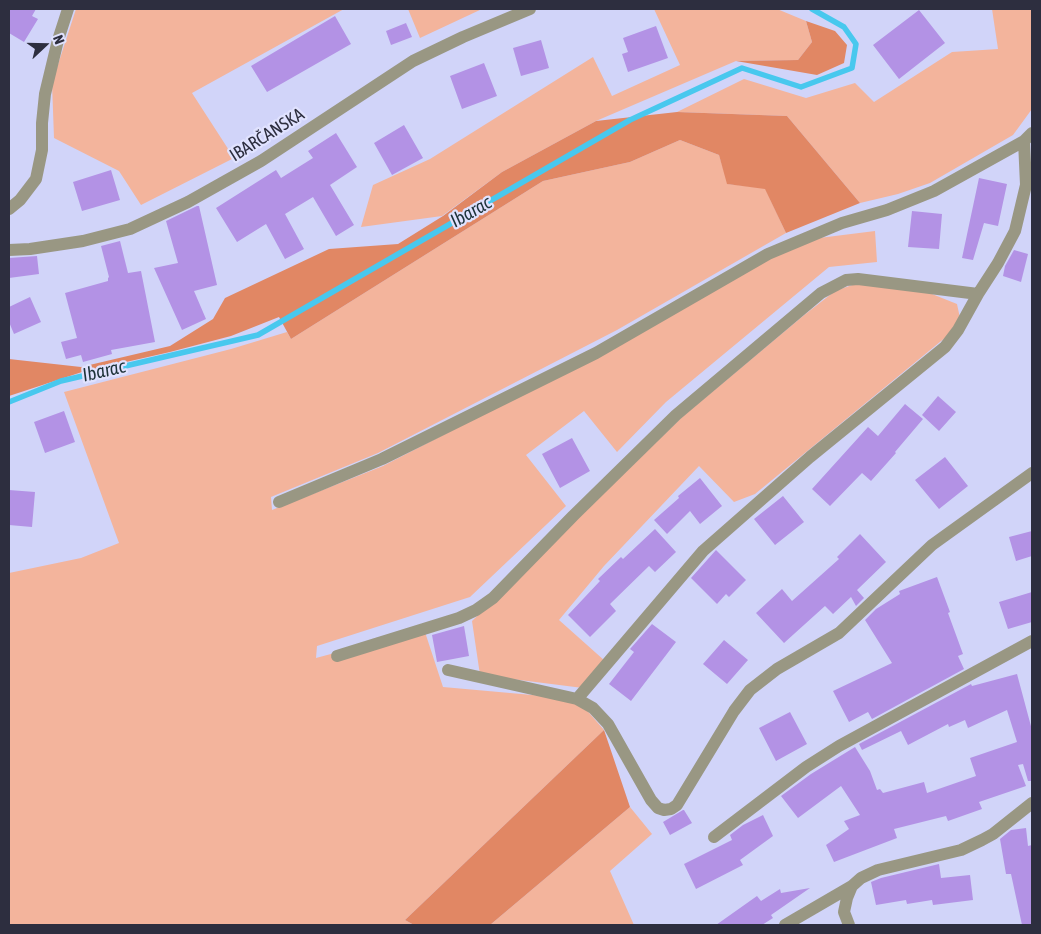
<!DOCTYPE html>
<html>
<head>
<meta charset="utf-8">
<style>
	body { margin:0 }
	#map { position:relative; width:1041px; height:934px; overflow:hidden; background:#d1d4f9; font-family:"Asap Condensed",sans-serif }
	canvas { display:block }
	.frame { position:absolute; inset:0; border:10px solid #2d2e3f; pointer-events:none }
	.north { position:absolute; left:20px; top:20px; width:50px; height:50px; -webkit-text-stroke:4px #e0e2fe; paint-order:stroke; rotate:69deg; font-size:14px; font-weight:700; line-height:20px; text-align:center; color:#2d2e3f }
	.north::after { content:''; display:block; margin:auto; width:18px; height:22px; background:#2d2e3f; clip-path:polygon(50% 0,100% 100%,50% 72%,0 100%) }
</style>
</head>
<body>
<div id="map">
<canvas width="1041" height="934"></canvas>
<div class="frame"></div>
<div class="north">N</div>
</div>
<script>
const g = document.querySelector('canvas').getContext('2d');
g.lineJoin = 'round';
function fill(path, color) { g.fillStyle = color; g.fill(path, 'evenodd'); }
const poly = rows => new Path2D(rows.map(r => 'M' + r).join(''));
function trace(path, color, width, dash) { g.strokeStyle = color; g.lineWidth = width; g.lineCap = dash ? 'butt' : 'round'; g.setLineDash(dash || []); g.stroke(path); }
function label(font, color, halo, rows, align = 'center') {
  g.font = font + ' "Asap Condensed",sans-serif'; g.lineWidth = 4.5; g.setLineDash([]); g.textBaseline = 'middle'; g.strokeStyle = halo; g.fillStyle = color; for (const [text, x, y, turn = 0] of rows) {
    g.save(); g.translate(x, y); g.rotate((+turn || 0) * Math.PI / 180); g.textAlign = isNaN(turn) ? turn : align; if (halo) g.strokeText(text, 0, 0); g.fillText(text, 0, 0); g.restore();
  }
}
fill(poly([
	[76,9,344,9,192,93,234,158,141,205,119,171,54,138,52,83],
	[408,9,482,9,420,38],
	[654,9,777,9,806,21,812,42,798,60,736,61,596,121,502,172,442,216,361,227,373,185,430,159,593,57,612,96,680,65],
	[992,9,1032,9,1032,109,1013,135,930,183,898,194,860,203,787,116,677,112,744,79,806,98,855,83,874,102,952,52,998,49],
	[680,140,719,155,728,184,765,188,786,233,617,330,378,453,271,497,272,510,383,466,621,343,803,240,875,231,877,262,829,267,666,402,617,452,584,411,526,455,566,506,470,597,317,646,316,658,424,629,443,687,577,699,604,730,405,920,414,925,9,925,9,573,81,558,119,543,64,392,231,349,287,332,291,339,543,181,630,162],
	[855,284,922,290,957,304,960,318,946,337,755,494,734,502,699,466,604,566,559,620,605,661,583,688,480,675,472,621,682,417,803,316,835,291],
	[630,807,652,834,610,871,634,925,490,925]
]), '#f3b49c');
fill(poly([
	[806,21,835,31,847,45,844,63,817,75,736,61,798,60,812,42],
	[677,112,787,116,860,203,786,233,765,189,727,184,719,155,680,140,630,162,543,181,291,339,279,317,231,336,170,352,82,372,9,396,9,359,81,367,170,346,213,319,225,298,329,249,398,244,443,216,502,172,596,121],
	[604,730,630,807,490,925,414,925,405,920]
]), '#e18764');
trace(poly([
	[9,402,61,381,258,335,630,120,742,68,801,87,852,68,856,44,844,27,812,9]
]), '#48c8ee', 5.5);
fill(poly([
	[9,9,36,9,32,16,38,19,24,42,9,33],
	[919,10,945,43,899,79,873,45],
	[335,16,351,44,267,92,251,66],
	[406,23,412,37,391,45,386,31],
	[656,26,668,58,628,72,622,54,628,52,623,38],
	[541,40,549,68,521,76,513,48],
	[484,63,497,96,462,109,450,76],
	[404,125,423,158,392,175,374,143],
	[336,133,357,167,330,185,354,225,336,236,313,197,285,214,304,249,285,259,266,224,237,242,216,208,276,170,281,178,313,158,308,151],
	[111,170,120,200,82,211,73,182],
	[979,178,1007,184,998,226,984,223,973,260,962,258],
	[197,206,199,206,217,285,194,291,206,319,182,330,154,268,178,263,166,221],
	[912,211,942,214,939,249,908,247],
	[120,241,128,273,141,271,155,342,111,350,112,354,83,362,81,355,66,359,61,342,77,338,65,293,108,281,108,278,109,277,101,246],
	[1014,250,1028,254,1021,282,1003,276,1005,266],
	[37,256,39,274,9,278,9,258],
	[30,297,41,322,14,334,9,322,9,307],
	[938,396,956,412,939,431,922,415],
	[905,404,923,419,895,452,896,453,871,481,862,473,830,506,812,489,868,427,878,436],
	[64,411,75,442,45,453,34,422],
	[572,438,590,471,560,488,542,454],
	[945,457,968,486,939,509,915,480],
	[700,478,722,506,700,524,690,511,667,534,654,520,679,498,678,496],
	[9,490,35,492,32,527,9,525],
	[783,496,804,522,775,545,754,519],
	[655,529,676,552,655,572,649,566,610,604,616,611,590,637,568,615,600,581,598,579,621,557,623,559],
	[1032,531,1032,556,1016,561,1009,537],
	[860,534,886,562,857,590,864,598,856,606,851,597,833,614,825,606,784,643,756,613,782,589,792,601,839,559,837,557],
	[716,550,746,580,729,597,726,594,717,604,691,578],
	[937,577,950,612,948,613,963,654,958,656,964,669,872,719,868,712,849,722,833,691,892,663,865,620,876,609,900,594,899,591],
	[1032,592,1032,622,1008,629,999,602],
	[652,624,676,642,631,701,609,684,634,652,630,649],
	[464,626,469,656,437,662,432,635],
	[724,640,748,660,727,684,703,664],
	[1017,674,1032,730,1032,781,1028,781,1023,764,1018,765,1026,786,979,802,982,809,948,821,946,816,894,829,897,838,834,862,826,845,849,829,844,821,860,815,841,786,798,818,781,796,811,774,855,747,870,771,877,790,880,789,883,793,924,782,927,793,976,776,970,758,1017,742,1007,710,968,728,965,720,949,727,948,724,908,745,901,731,862,750,859,744,971,684,972,686],
	[790,712,807,744,776,761,759,728],
	[683,810,684,810,692,823,670,835,663,822],
	[763,815,773,836,740,860,743,865,696,889,684,864,732,840,730,835,743,825],
	[1026,828,1028,846,1032,845,1032,925,1022,925,1011,874,1006,874,1000,839,1011,830],
	[939,864,941,878,970,875,973,900,933,905,932,900,907,904,906,900,876,905,871,882,881,878],
	[810,888,771,915,773,918,762,925,716,925,757,896,761,901,780,889,781,893]
]), '#b392e5');
trace(poly([
	[1032,133,1024,141,1026,185,1015,231,998,263,978,294,958,330,945,347,810,457,703,551,577,699,593,708,608,724,651,800,658,808,664,810,671,809,677,805,734,711,750,690,777,669,839,633,932,545,1032,473],
	[9,209,20,200,36,179,42,150,42,123,45,94,58,40,68,9],
	[9,250,30,249,83,241,130,229,188,202,261,161,413,61,463,37,530,9],
	[279,502,382,459,596,353,768,254,842,223,887,210,934,191,1024,141],
	[337,656,459,618,476,610,493,598,573,516,676,415,821,293,846,280,858,279,978,294],
	[448,670,577,699],
	[714,837,806,767,839,746,1032,641],
	[785,925,852,886],
	[849,925,844,912,847,898,852,886,861,878,878,870,961,850,982,840,993,834,1032,803]
]), '#999783', 12);
label('18px', '#2d2e3f', '#e0e2fe', [
	["IBARČANSKA",267,135,-32]
]);
label('italic 19px', '#1d3239', '#e0e2fe', [
	["Ibarac",471,212,-30],
	["Ibarac",104,371,-13]
]);
</script>
</body>
</html>
